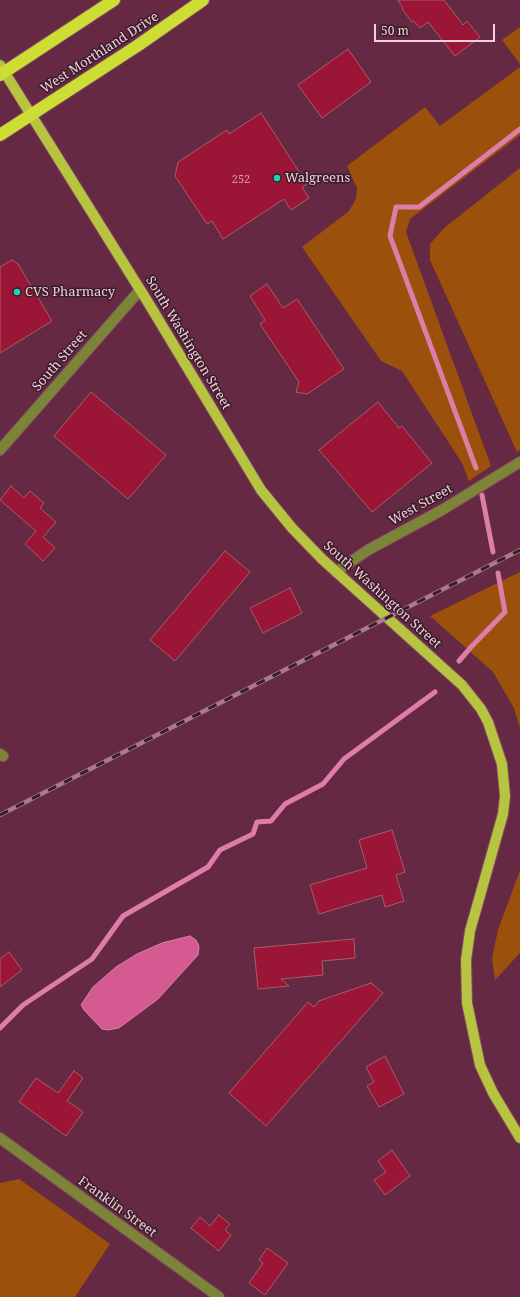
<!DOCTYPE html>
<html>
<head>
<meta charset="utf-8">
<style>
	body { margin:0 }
	#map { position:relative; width:520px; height:1297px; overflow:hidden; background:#652943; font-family:"Noto Serif",serif }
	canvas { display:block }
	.scale { position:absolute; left:374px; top:24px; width:121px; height:18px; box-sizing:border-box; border:2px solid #f4cedc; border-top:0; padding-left:5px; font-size:12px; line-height:14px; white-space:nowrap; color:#f4cedc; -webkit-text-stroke:3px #391d28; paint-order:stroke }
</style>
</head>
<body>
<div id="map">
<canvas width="520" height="1297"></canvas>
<div class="scale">50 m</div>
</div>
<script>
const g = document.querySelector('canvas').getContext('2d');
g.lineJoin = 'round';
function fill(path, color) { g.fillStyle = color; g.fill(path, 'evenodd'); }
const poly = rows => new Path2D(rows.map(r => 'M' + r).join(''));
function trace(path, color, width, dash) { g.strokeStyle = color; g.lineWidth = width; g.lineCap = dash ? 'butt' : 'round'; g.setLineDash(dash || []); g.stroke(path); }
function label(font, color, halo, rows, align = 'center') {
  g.font = font + ' "Noto Serif",serif'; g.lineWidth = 3; g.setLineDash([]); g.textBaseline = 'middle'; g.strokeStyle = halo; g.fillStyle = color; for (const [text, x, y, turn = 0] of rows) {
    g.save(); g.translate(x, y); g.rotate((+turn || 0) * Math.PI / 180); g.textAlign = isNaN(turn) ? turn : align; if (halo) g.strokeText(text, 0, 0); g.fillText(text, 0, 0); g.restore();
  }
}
fill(poly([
	[520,27,520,64,502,40],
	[520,67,520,135,410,219,406,232,491,466,469,481,462,463,402,371,381,361,302,247,349,211,356,199,357,188,347,166,425,107,440,126],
	[520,168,520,450,517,452,430,260,430,244,444,228],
	[520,572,520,728,514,708,493,672,430,616],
	[520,870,520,953,495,980,492,958,498,930],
	[19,1179,110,1244,75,1297,0,1297,0,1183]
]), '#9b500c');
const water = poly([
	[190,936,196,940,199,946,198,955,158,999,119,1028,108,1030,102,1029,84,1010,81,1005,93,987,116,967,137,954,162,943,190,936]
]);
fill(water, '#d55a92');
trace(water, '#de7da8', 1);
trace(poly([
	[476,468,390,236,396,207,419,207,520,129],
	[482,495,493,552],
	[459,661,472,646,505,612,498,573],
	[0,1028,23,1005,92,959,123,916,208,867,220,850,253,834,257,822,271,821,285,804,323,784,344,759,435,692]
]), '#de7da8', 5);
const building = poly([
	[398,0,444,0,463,25,467,21,480,37,455,56,428,22,420,28,414,21,412,22,402,9,403,8,398,0],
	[348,49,371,82,322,118,298,85,348,49],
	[261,113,307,184,302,187,309,198,291,210,284,199,223,239,212,221,207,224,175,176,178,162,227,130,229,134,261,113],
	[12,260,18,264,52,321,0,353,0,267,12,260],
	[267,284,283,308,297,299,344,369,307,394,296,392,299,382,260,324,265,320,250,296,267,284],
	[91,392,166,455,128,499,54,436,91,392],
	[378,402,399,428,402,426,432,463,372,512,319,450,378,402],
	[11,486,24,498,30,491,44,503,40,508,56,522,43,537,55,548,43,561,25,544,36,531,0,500,11,486],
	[225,551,250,572,175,661,150,640,225,551],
	[290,588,302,613,263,633,250,608,290,588],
	[392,830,405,872,396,875,404,901,385,907,382,895,319,914,310,885,367,868,359,840,392,830],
	[354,939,355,958,322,961,323,975,281,979,289,986,258,989,254,948,354,939],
	[9,952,22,970,0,987,0,959,9,952],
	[371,983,383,993,266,1126,229,1093,308,1002,314,1007,319,1001,371,983],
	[385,1056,404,1094,379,1107,367,1086,374,1082,366,1067,385,1056],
	[74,1071,83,1078,67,1101,83,1112,66,1136,19,1102,36,1078,58,1093,74,1071],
	[392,1150,410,1176,385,1195,374,1180,386,1172,378,1161,392,1150],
	[219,1215,230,1224,225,1230,231,1235,219,1251,191,1228,200,1217,210,1226,219,1215],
	[267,1248,288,1263,265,1295,249,1283,263,1263,259,1260,267,1248]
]);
fill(building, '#9a1536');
trace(building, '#a65f66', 1);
const minor = poly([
	[0,450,140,290],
	[336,572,368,550,442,510,520,462],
	[0,754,3,756],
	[0,1138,219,1297]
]);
const major = poly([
	[0,65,149,304,261,490,292,528,322,559,462,685,481,709,488,722,502,764,505,796,503,814,470,931,466,960,467,1003,480,1065,493,1093,520,1138]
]);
const highway = poly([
	[0,75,114,0],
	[0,135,137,46,203,0]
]);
trace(minor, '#824a62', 12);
trace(major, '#824a62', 12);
trace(highway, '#824a62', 14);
trace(minor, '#7c8438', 10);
trace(major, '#b7c440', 10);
trace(highway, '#cedd34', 12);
const rail = poly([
	[0,815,520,550]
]);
trace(rail, '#ab798d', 4.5);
trace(rail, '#391d28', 3, [9]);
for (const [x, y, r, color] of [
	[277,178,4,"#1ad5b2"],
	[17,292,4,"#1ad5b2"]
]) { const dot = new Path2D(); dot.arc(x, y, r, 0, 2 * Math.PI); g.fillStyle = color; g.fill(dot); trace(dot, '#391d28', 1.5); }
label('11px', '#dea0b2', null, [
	["252",241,180]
]);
label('13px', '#f4cedc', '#391d28', [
	["West Morthland Drive",100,53,-33],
	["South Washington Street",188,343,59],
	["South Street",60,361,-49],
	["West Street",421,505,-29],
	["South Washington Street",382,595,42],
	["Franklin Street",117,1207,36]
]);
label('13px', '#f4cedc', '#391d28', [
	["Walgreens",285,178],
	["CVS Pharmacy",25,292]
], 'left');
</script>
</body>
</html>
